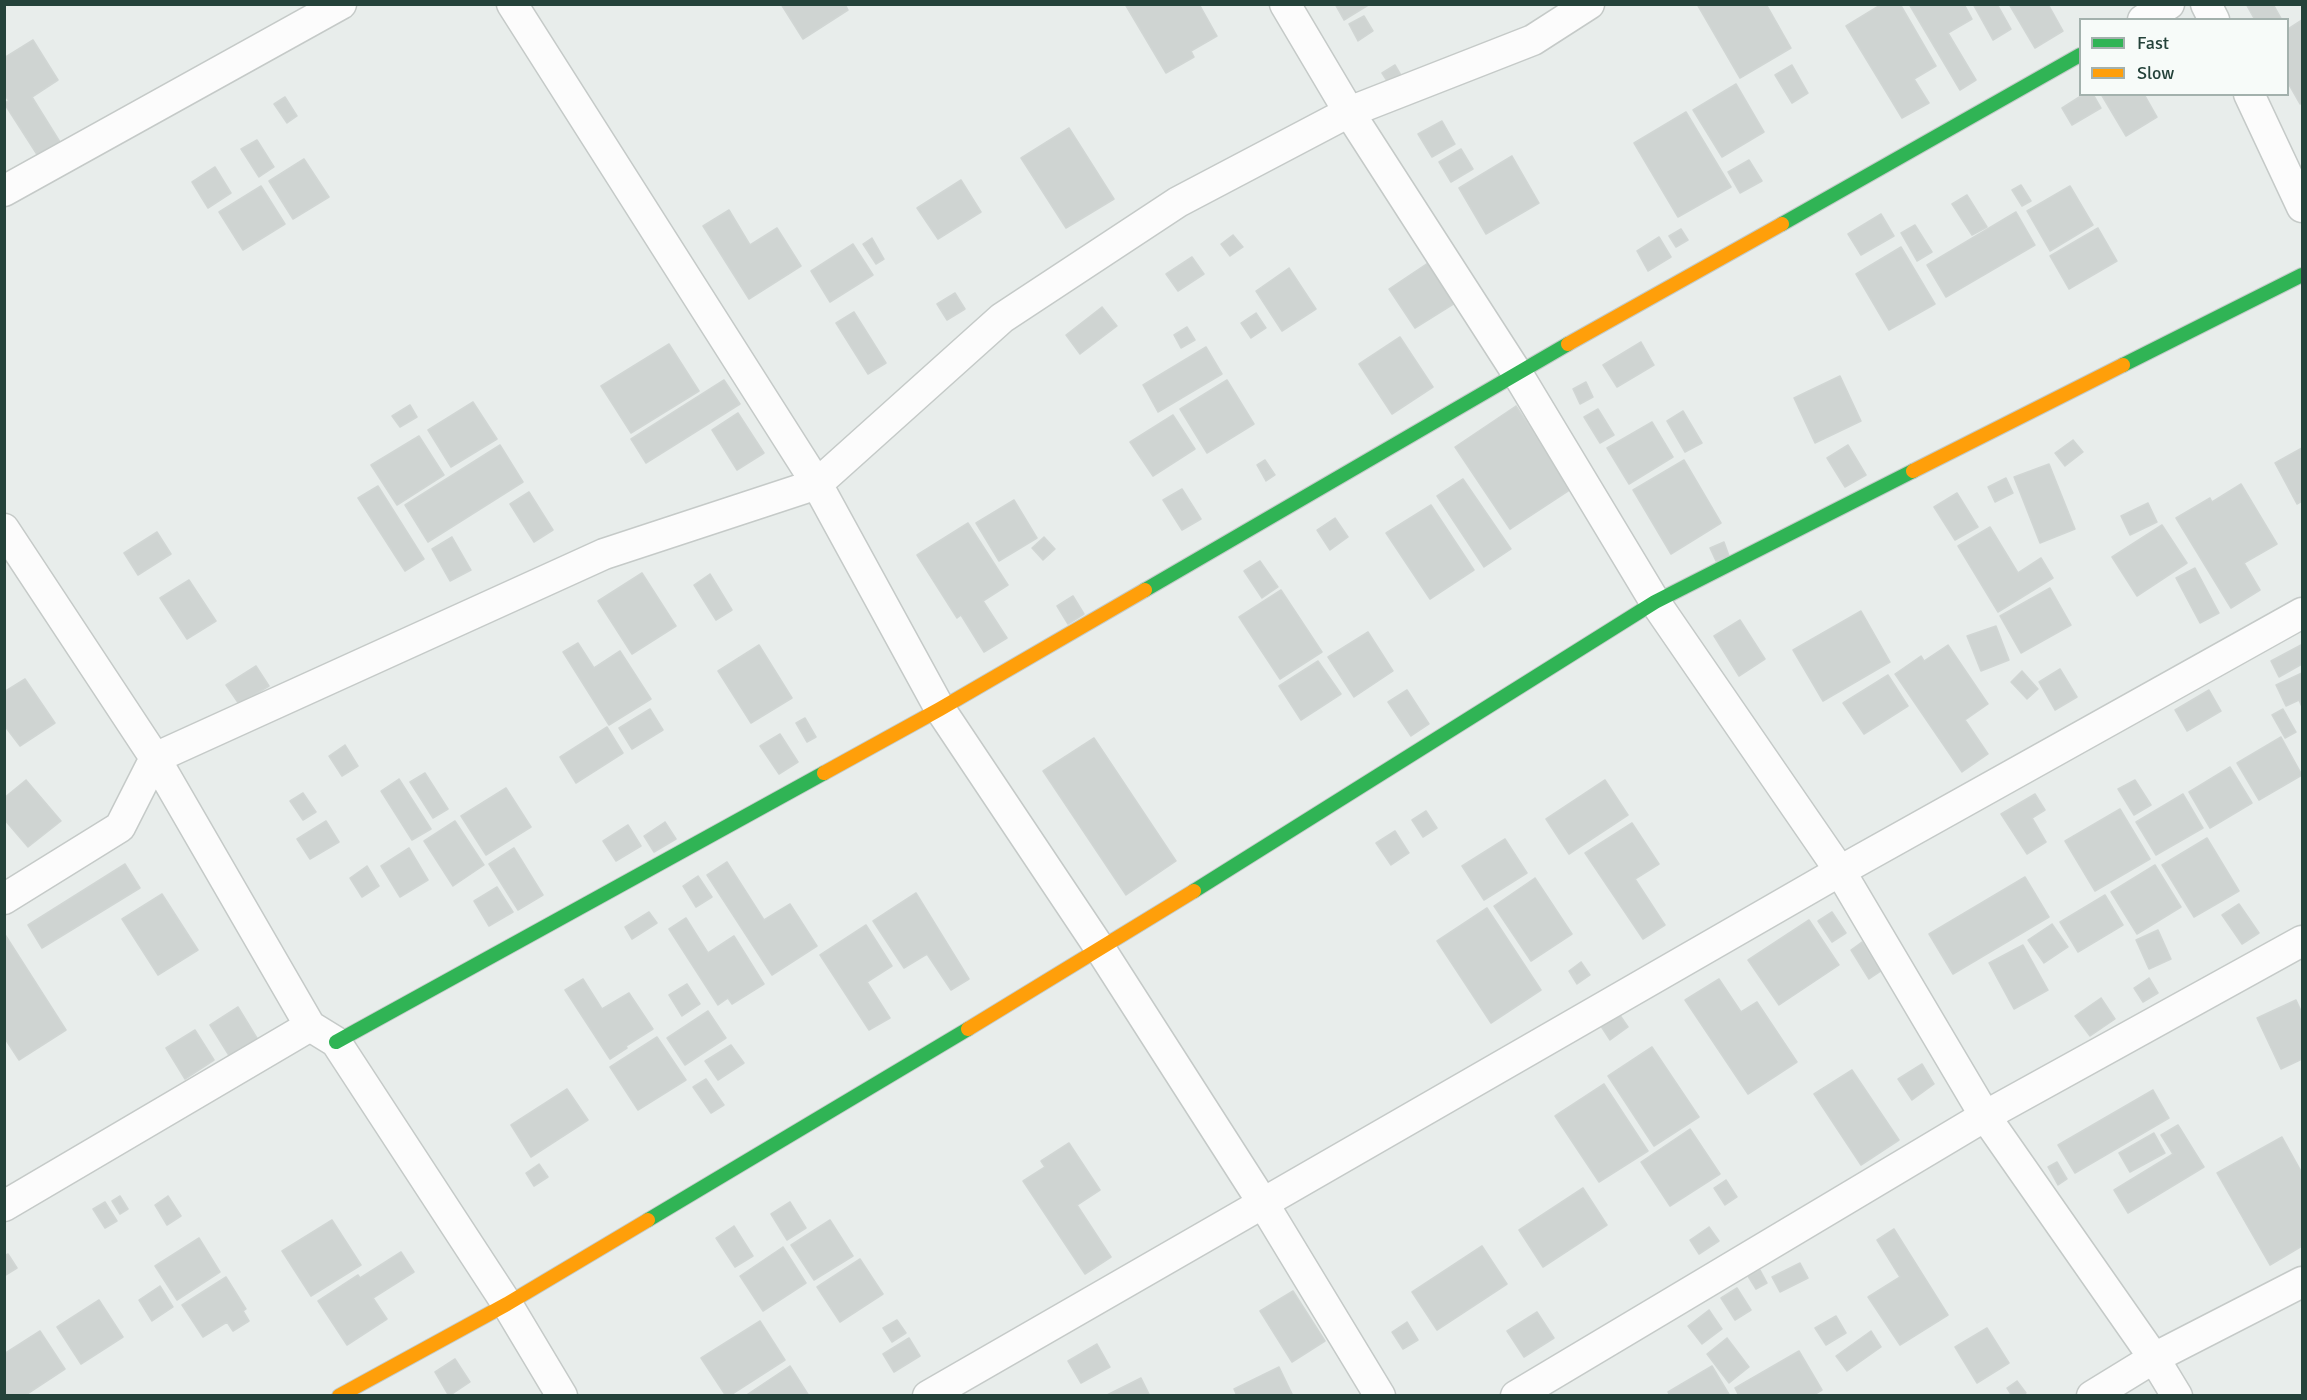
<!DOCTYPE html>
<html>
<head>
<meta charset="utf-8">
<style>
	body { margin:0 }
	#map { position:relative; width:2307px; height:1400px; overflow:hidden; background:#e8edeb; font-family:Signika,sans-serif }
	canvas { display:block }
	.frame { position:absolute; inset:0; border:6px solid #24423a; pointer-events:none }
	.legend { position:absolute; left:2079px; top:18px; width:210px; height:78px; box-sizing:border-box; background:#f7fbf9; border:2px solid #a3b1ad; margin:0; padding:8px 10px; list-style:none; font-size:18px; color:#24423a }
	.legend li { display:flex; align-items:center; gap:12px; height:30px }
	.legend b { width:30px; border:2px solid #a3b1ad }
</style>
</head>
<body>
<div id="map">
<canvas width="2307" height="1400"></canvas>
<div class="frame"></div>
<ul class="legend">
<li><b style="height:8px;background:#30b455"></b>Fast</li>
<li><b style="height:8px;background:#ff9f0a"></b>Slow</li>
</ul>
</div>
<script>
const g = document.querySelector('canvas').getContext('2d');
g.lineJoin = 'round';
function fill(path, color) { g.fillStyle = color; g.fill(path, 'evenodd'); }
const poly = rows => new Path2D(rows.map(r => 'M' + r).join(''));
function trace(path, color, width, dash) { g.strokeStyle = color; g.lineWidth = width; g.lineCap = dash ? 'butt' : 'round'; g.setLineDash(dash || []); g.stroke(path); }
const building = poly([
	[781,4,845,4,848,10,803,39,781,4],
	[1125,4,1199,4,1217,36,1191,51,1194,57,1166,73,1125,4],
	[1335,4,1370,4,1344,20,1335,4],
	[1697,4,1766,4,1791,48,1740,78,1697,4],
	[1882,4,1900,4,1936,66,1914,79,1929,103,1902,118,1846,26,1882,4],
	[1909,4,1964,4,1972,19,1948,33,1976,80,1960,90,1909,4],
	[1973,4,1997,4,2011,29,1993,40,1973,4],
	[2009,4,2048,4,2063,31,2035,48,2009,4],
	[2246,4,2273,4,2282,20,2255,20,2246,4],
	[1364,16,1373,31,1358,41,1349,24,1364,16],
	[2302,20,2302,103,2300,104,2288,83,2288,29,2302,20],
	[33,40,58,80,32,97,60,142,38,156,4,103,9,101,4,94,4,58,33,40],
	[1395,65,1402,77,1389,84,1382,73,1395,65],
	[1792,65,1808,93,1792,103,1775,75,1792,65],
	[1736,84,1764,132,1722,157,1693,110,1736,84],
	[2084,94,2093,94,2101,108,2072,125,2062,108,2084,94],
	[2101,94,2144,94,2157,117,2126,136,2101,94],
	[285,97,297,116,287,123,274,104,285,97],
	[1686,112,1731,187,1678,217,1634,143,1686,112],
	[1442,121,1455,144,1432,157,1418,134,1442,121],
	[1069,128,1114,199,1066,228,1021,158,1069,128],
	[257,140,274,167,259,177,241,149,257,140],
	[1461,149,1473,169,1451,182,1439,162,1461,149],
	[1512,156,1539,203,1486,234,1459,188,1512,156],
	[304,159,329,197,293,219,269,181,304,159],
	[1749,160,1762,181,1740,193,1728,172,1749,160],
	[215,167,231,193,208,208,192,182,215,167],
	[961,180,981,212,938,239,917,208,961,180],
	[2021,185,2031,201,2022,206,2012,190,2021,185],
	[261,186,285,224,243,250,219,212,261,186],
	[2070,186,2093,225,2050,251,2027,211,2070,186],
	[1967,195,1987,227,1972,235,1952,204,1967,195],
	[729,210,750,245,777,228,801,266,749,299,703,226,729,210],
	[2016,212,2035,245,1946,297,1927,265,2016,212],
	[1881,214,1894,236,1861,255,1848,234,1881,214],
	[1915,225,1932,252,1917,261,1901,233,1915,225],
	[2098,228,2117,261,2069,289,2050,256,2098,228],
	[1681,229,1688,240,1676,247,1669,236,1681,229],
	[1233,235,1243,247,1230,256,1221,244,1233,235],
	[1659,237,1671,257,1648,271,1637,251,1659,237],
	[872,238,884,259,876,264,863,244,872,238],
	[853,244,873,275,830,302,811,271,853,244],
	[1901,247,1935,304,1889,330,1856,274,1901,247],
	[1192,257,1204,274,1178,291,1166,274,1192,257],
	[1428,263,1455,303,1415,328,1389,289,1428,263],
	[1289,268,1316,309,1282,331,1256,291,1289,268],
	[955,293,965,309,947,320,937,304,955,293],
	[1102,307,1117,326,1080,354,1066,335,1102,307],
	[854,312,886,363,868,374,836,323,854,312],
	[1256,313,1266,328,1251,338,1241,323,1256,313],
	[1187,327,1195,340,1181,348,1174,335,1187,327],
	[1400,337,1433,387,1392,414,1359,364,1400,337],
	[1641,342,1654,365,1617,387,1603,365,1641,342],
	[669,344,699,391,631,433,601,386,669,344],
	[1206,347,1222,374,1158,412,1143,385,1206,347],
	[1840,376,1861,421,1815,443,1794,398,1840,376],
	[724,380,740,404,646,463,631,439,724,380],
	[1227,380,1254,424,1207,453,1180,409,1227,380],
	[1586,382,1593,397,1580,404,1573,389,1586,382],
	[473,402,497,439,451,467,428,430,473,402],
	[410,405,417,417,400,427,392,416,410,405],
	[1516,406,1571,489,1510,529,1455,447,1516,406],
	[1598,409,1614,435,1600,443,1584,417,1598,409],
	[1683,411,1702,443,1685,452,1667,421,1683,411],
	[738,413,764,453,737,470,712,430,738,413],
	[1173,415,1195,449,1153,476,1130,442,1173,415],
	[1652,422,1673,457,1629,484,1607,448,1652,422],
	[419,436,444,475,397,505,371,465,419,436],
	[2073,440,2083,452,2065,466,2055,453,2073,440],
	[500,445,523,482,428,542,405,505,500,445],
	[1848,445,1866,475,1845,487,1827,458,1848,445],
	[2302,448,2302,501,2297,504,2275,463,2302,448],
	[1265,460,1275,475,1266,481,1257,465,1265,460],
	[1684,460,1721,523,1671,554,1633,490,1684,460],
	[2049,464,2075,529,2040,543,2014,477,2049,464],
	[2006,478,2013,493,1995,502,1988,487,2006,478],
	[1463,479,1511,549,1484,567,1437,496,1463,479],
	[2241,484,2277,544,2244,563,2260,590,2231,608,2176,518,2210,498,2212,502,2241,484],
	[378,486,424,559,405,571,358,498,378,486],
	[1182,489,1201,519,1182,530,1163,500,1182,489],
	[529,492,553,530,534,542,510,504,529,492],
	[1957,493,1978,527,1955,540,1934,507,1957,493],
	[1014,500,1037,538,999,561,976,523,1014,500],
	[2148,503,2157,522,2130,535,2121,516,2148,503],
	[1431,505,1474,570,1430,599,1386,533,1431,505],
	[1335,518,1348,537,1330,550,1317,530,1335,518],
	[968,523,1008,585,983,601,1007,638,984,652,961,615,957,618,917,555,968,523],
	[2162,525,2187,563,2137,596,2112,557,2162,525],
	[1990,527,2018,573,2041,558,2053,578,1998,612,1958,546,1990,527],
	[157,532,171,554,138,575,124,553,157,532],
	[452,537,471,570,450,581,432,549,452,537],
	[1044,537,1055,549,1043,560,1032,548,1044,537],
	[1724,542,1729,556,1716,561,1710,548,1724,542],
	[1260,561,1278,587,1262,598,1244,571,1260,561],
	[2195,568,2219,613,2200,623,2176,578,2195,568],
	[642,573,676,626,632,654,598,601,642,573],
	[710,574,732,610,716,620,694,585,710,574],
	[189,580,216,621,187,639,160,598,189,580],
	[2050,588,2071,625,2021,653,2000,616,2050,588],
	[1281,590,1322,652,1280,679,1239,617,1281,590],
	[1073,596,1084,614,1068,624,1057,606,1073,596],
	[1861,611,1890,662,1823,701,1793,650,1861,611],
	[1740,620,1765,659,1739,676,1714,636,1740,620],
	[1996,626,2009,660,1981,671,1967,636,1996,626],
	[1368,632,1393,671,1354,697,1328,657,1368,632],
	[578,643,594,668,620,651,651,699,609,725,563,652,578,643],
	[759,645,792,698,751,723,718,671,759,645],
	[1948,645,1988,704,1965,720,1988,754,1962,772,1895,674,1921,656,1924,661,1948,645],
	[2301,645,2302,664,2279,677,2271,661,2301,645],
	[1318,661,1341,694,1301,720,1279,686,1318,661],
	[256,666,269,686,239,704,226,685,256,666],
	[2060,669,2077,697,2055,710,2039,682,2060,669],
	[2022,671,2038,689,2027,699,2011,682,2022,671],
	[2302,673,2302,707,2299,700,2286,706,2276,685,2302,673],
	[1888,675,1908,706,1864,734,1843,703,1888,675],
	[25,679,55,723,20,746,4,725,4,692,25,679],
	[1407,690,1429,724,1411,736,1388,702,1407,690],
	[2209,690,2221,711,2187,731,2175,710,2209,690],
	[650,709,663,730,632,749,619,728,650,709],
	[2283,709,2296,732,2285,738,2272,715,2283,709],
	[805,718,816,737,807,742,796,723,805,718],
	[607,727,623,753,576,783,560,757,607,727],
	[780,734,798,762,779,774,760,746,780,734],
	[2281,737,2302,775,2259,800,2237,763,2281,737],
	[1094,738,1176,861,1126,895,1043,771,1094,738],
	[345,745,358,766,342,776,329,756,345,745],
	[2230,767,2252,803,2210,828,2189,792,2230,767],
	[425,773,448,809,433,818,410,782,425,773],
	[399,779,431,829,412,840,381,791,399,779],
	[26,780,61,821,28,847,4,819,4,798,26,780],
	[1605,780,1628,815,1569,854,1546,819,1605,780],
	[2135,780,2151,805,2134,815,2118,789,2135,780],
	[506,788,531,827,486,855,461,816,506,788],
	[303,793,316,812,303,820,290,801,303,793],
	[2035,794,2045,810,2032,818,2046,842,2027,854,2001,814,2035,794],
	[2183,794,2203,828,2156,855,2136,822,2183,794],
	[2120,809,2150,859,2095,891,2065,841,2120,809],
	[1426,811,1437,828,1423,837,1412,820,1426,811],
	[326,821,339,842,310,859,297,839,326,821],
	[455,821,484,865,453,886,424,841,455,821],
	[665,822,676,839,654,852,644,836,665,822],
	[1632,823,1659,864,1635,879,1665,925,1643,939,1585,853,1632,823],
	[628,825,641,846,616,861,603,841,628,825],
	[1395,831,1409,853,1391,865,1376,843,1395,831],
	[2207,838,2239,891,2194,917,2162,865,2207,838],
	[1505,839,1527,873,1484,900,1462,866,1505,839],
	[409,848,428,880,400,897,381,866,409,848],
	[514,848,543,895,518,910,489,864,514,848],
	[727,862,764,920,790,904,817,946,772,975,707,875,727,862],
	[125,864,140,888,42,948,28,925,125,864],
	[2155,865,2181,907,2137,934,2111,892,2155,865],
	[367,866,379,886,362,897,350,878,367,866],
	[698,876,712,897,696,907,683,886,698,876],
	[2025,877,2049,917,1953,974,1929,934,2025,877],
	[1535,878,1572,934,1531,961,1494,906,1535,878],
	[497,887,513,912,489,926,474,901,497,887],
	[916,893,969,979,951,990,927,954,904,968,873,921,916,893],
	[162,894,198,950,158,975,122,919,162,894],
	[2105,895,2123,925,2078,952,2060,922,2105,895],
	[2239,904,2259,933,2242,944,2222,915,2239,904],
	[1487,908,1541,990,1491,1023,1437,941,1487,908],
	[649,912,657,923,632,939,625,927,649,912],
	[1832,912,1846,933,1832,942,1818,921,1832,912],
	[686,918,708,953,734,936,764,984,732,1004,728,998,718,1005,669,929,686,918],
	[1809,920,1839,965,1779,1005,1748,960,1809,920],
	[2052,924,2068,947,2044,963,2028,940,2052,924],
	[866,925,892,966,867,982,890,1018,869,1030,820,955,866,925],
	[2158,930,2171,959,2149,969,2136,940,2158,930],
	[4,933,66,1030,19,1060,4,1037,4,933],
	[1862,942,1881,971,1869,979,1851,950,1862,942],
	[2023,945,2048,990,2014,1009,1989,963,2023,945],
	[1581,962,1590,975,1577,984,1569,971,1581,962],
	[2149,978,2158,993,2143,1002,2134,988,2149,978],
	[583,979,602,1009,629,993,653,1029,626,1046,627,1048,610,1059,565,990,583,979],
	[1719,979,1741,1012,1757,1002,1797,1062,1748,1094,1685,1000,1719,979],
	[687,984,700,1004,682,1016,669,995,687,984],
	[2101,998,2115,1019,2090,1036,2075,1016,2101,998],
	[2296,1000,2302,1013,2302,1059,2281,1069,2257,1018,2296,1000],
	[238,1007,263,1048,235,1065,210,1025,238,1007],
	[708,1011,726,1038,685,1065,667,1038,708,1011],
	[1617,1011,1628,1027,1610,1040,1599,1023,1617,1011],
	[195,1030,214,1060,185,1079,166,1048,195,1030],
	[657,1037,686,1080,638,1110,610,1067,657,1037],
	[731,1045,744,1063,718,1080,705,1061,731,1045],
	[1652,1047,1699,1117,1654,1146,1608,1076,1652,1047],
	[1922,1064,1934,1084,1912,1100,1898,1079,1922,1064],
	[1852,1070,1899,1140,1861,1165,1814,1094,1852,1070],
	[706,1079,724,1105,711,1113,693,1087,706,1079],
	[1604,1084,1648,1151,1599,1182,1555,1116,1604,1084],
	[567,1089,588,1120,531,1157,511,1125,567,1089],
	[2153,1090,2169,1118,2075,1173,2058,1145,2153,1090],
	[2178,1125,2204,1167,2128,1213,2114,1190,2173,1154,2161,1135,2178,1125],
	[1690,1129,1720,1174,1670,1206,1641,1162,1690,1129],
	[2154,1133,2165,1153,2130,1172,2119,1153,2154,1133],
	[2282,1137,2302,1173,2302,1246,2270,1265,2217,1173,2282,1137],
	[1069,1143,1100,1190,1077,1205,1111,1257,1085,1274,1023,1181,1045,1167,1041,1161,1069,1143],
	[2057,1162,2067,1179,2058,1185,2048,1167,2057,1162],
	[539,1164,548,1177,534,1186,526,1173,539,1164],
	[1726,1180,1737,1197,1725,1205,1714,1188,1726,1180],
	[1583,1188,1607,1225,1543,1267,1519,1230,1583,1188],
	[120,1196,128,1209,120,1214,112,1201,120,1196],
	[168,1196,181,1216,167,1225,155,1205,168,1196],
	[105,1202,117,1221,105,1228,93,1209,105,1202],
	[790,1202,806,1228,787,1240,771,1214,790,1202],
	[332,1220,361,1265,311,1296,282,1251,332,1220],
	[830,1220,853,1256,814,1280,791,1245,830,1220],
	[734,1226,753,1256,735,1267,716,1238,734,1226],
	[1709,1227,1719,1241,1699,1254,1690,1240,1709,1227],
	[1894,1229,1948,1315,1900,1345,1868,1297,1900,1277,1877,1240,1894,1229],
	[199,1238,220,1272,177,1300,155,1266,199,1238],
	[1482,1246,1507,1284,1437,1330,1412,1292,1482,1246],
	[783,1247,806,1283,763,1311,740,1276,783,1247],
	[401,1252,414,1272,373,1298,387,1319,347,1345,318,1301,358,1275,360,1278,401,1252],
	[8,1254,17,1268,4,1276,4,1256,8,1254],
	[860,1259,883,1294,840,1322,817,1287,860,1259],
	[1800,1263,1808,1278,1780,1292,1772,1277,1800,1263],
	[1760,1270,1767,1283,1756,1289,1748,1276,1760,1270],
	[226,1277,246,1309,243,1311,249,1321,233,1331,227,1322,203,1337,182,1305,226,1277],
	[160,1286,173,1307,152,1321,139,1300,160,1286],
	[1737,1288,1751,1310,1735,1320,1721,1298,1737,1288],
	[1293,1291,1325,1341,1292,1362,1260,1311,1293,1291],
	[99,1300,123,1337,81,1364,57,1327,99,1300],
	[1709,1310,1722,1329,1702,1344,1688,1326,1709,1310],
	[1537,1312,1554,1338,1524,1357,1507,1331,1537,1312],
	[1836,1316,1846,1333,1826,1345,1815,1328,1836,1316],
	[897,1320,906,1333,892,1342,883,1328,897,1320],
	[760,1321,785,1360,729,1396,726,1396,701,1358,760,1321],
	[1407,1322,1418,1340,1403,1349,1392,1332,1407,1322],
	[1987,1328,2009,1363,1977,1383,1955,1347,1987,1328],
	[40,1331,65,1369,24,1396,4,1396,4,1354,40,1331],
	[1871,1331,1881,1347,1847,1371,1836,1356,1871,1331],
	[909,1338,920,1356,894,1372,883,1354,909,1338],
	[1727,1338,1749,1367,1729,1383,1707,1354,1727,1338],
	[1097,1344,1110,1367,1081,1383,1068,1361,1097,1344],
	[1799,1351,1822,1390,1812,1396,1739,1396,1735,1388,1799,1351],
	[455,1359,470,1382,449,1396,435,1372,455,1359],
	[790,1366,809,1396,745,1396,790,1366],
	[1712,1366,1730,1396,1670,1396,1668,1392,1712,1366],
	[1279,1367,1293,1396,1237,1396,1234,1389,1279,1367],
	[1141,1378,1150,1396,1105,1396,1141,1378],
	[2017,1381,2026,1393,2022,1396,2012,1396,2007,1388,2017,1381]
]);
fill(building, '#cfd4d2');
trace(building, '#d1d6d4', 1.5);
const street = poly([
	[512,4,817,484,940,709,1101,950,1263,1203,1380,1396],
	[1285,4,1349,112,1517,373,1655,602,1840,871,1985,1116,2154,1358,2177,1396],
	[2206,4,2214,20],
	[2143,20,2169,4],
	[2249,94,2302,207],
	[4,191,341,4],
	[4,529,155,758,310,1026,336,1042,507,1304,562,1396],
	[4,899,120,827,155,758,604,554,817,484,1002,318,1178,202,1349,112,1533,40,1589,4],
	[4,1206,310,1026],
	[928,1396,1840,871,2302,613],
	[1516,1396,1985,1116,2302,941],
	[2092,1396,2154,1358,2302,1282]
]);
const fast = poly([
	[1782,224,2080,55],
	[2123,365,2302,275],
	[1145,590,1568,344],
	[1194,891,1655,602,1913,471],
	[336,1042,824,773],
	[648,1220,968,1029]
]);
const slow = poly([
	[1568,344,1782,224],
	[1913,471,2123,365],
	[824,773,940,709,1145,590],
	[968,1029,1194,891],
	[339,1396,507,1304,648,1220]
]);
trace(street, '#c5cac8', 33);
trace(fast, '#c3cbc8', 16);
trace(slow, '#c3cbc8', 16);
trace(street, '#fcfcfc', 30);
trace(fast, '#30b455', 14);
trace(slow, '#ff9f0a', 14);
</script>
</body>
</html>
